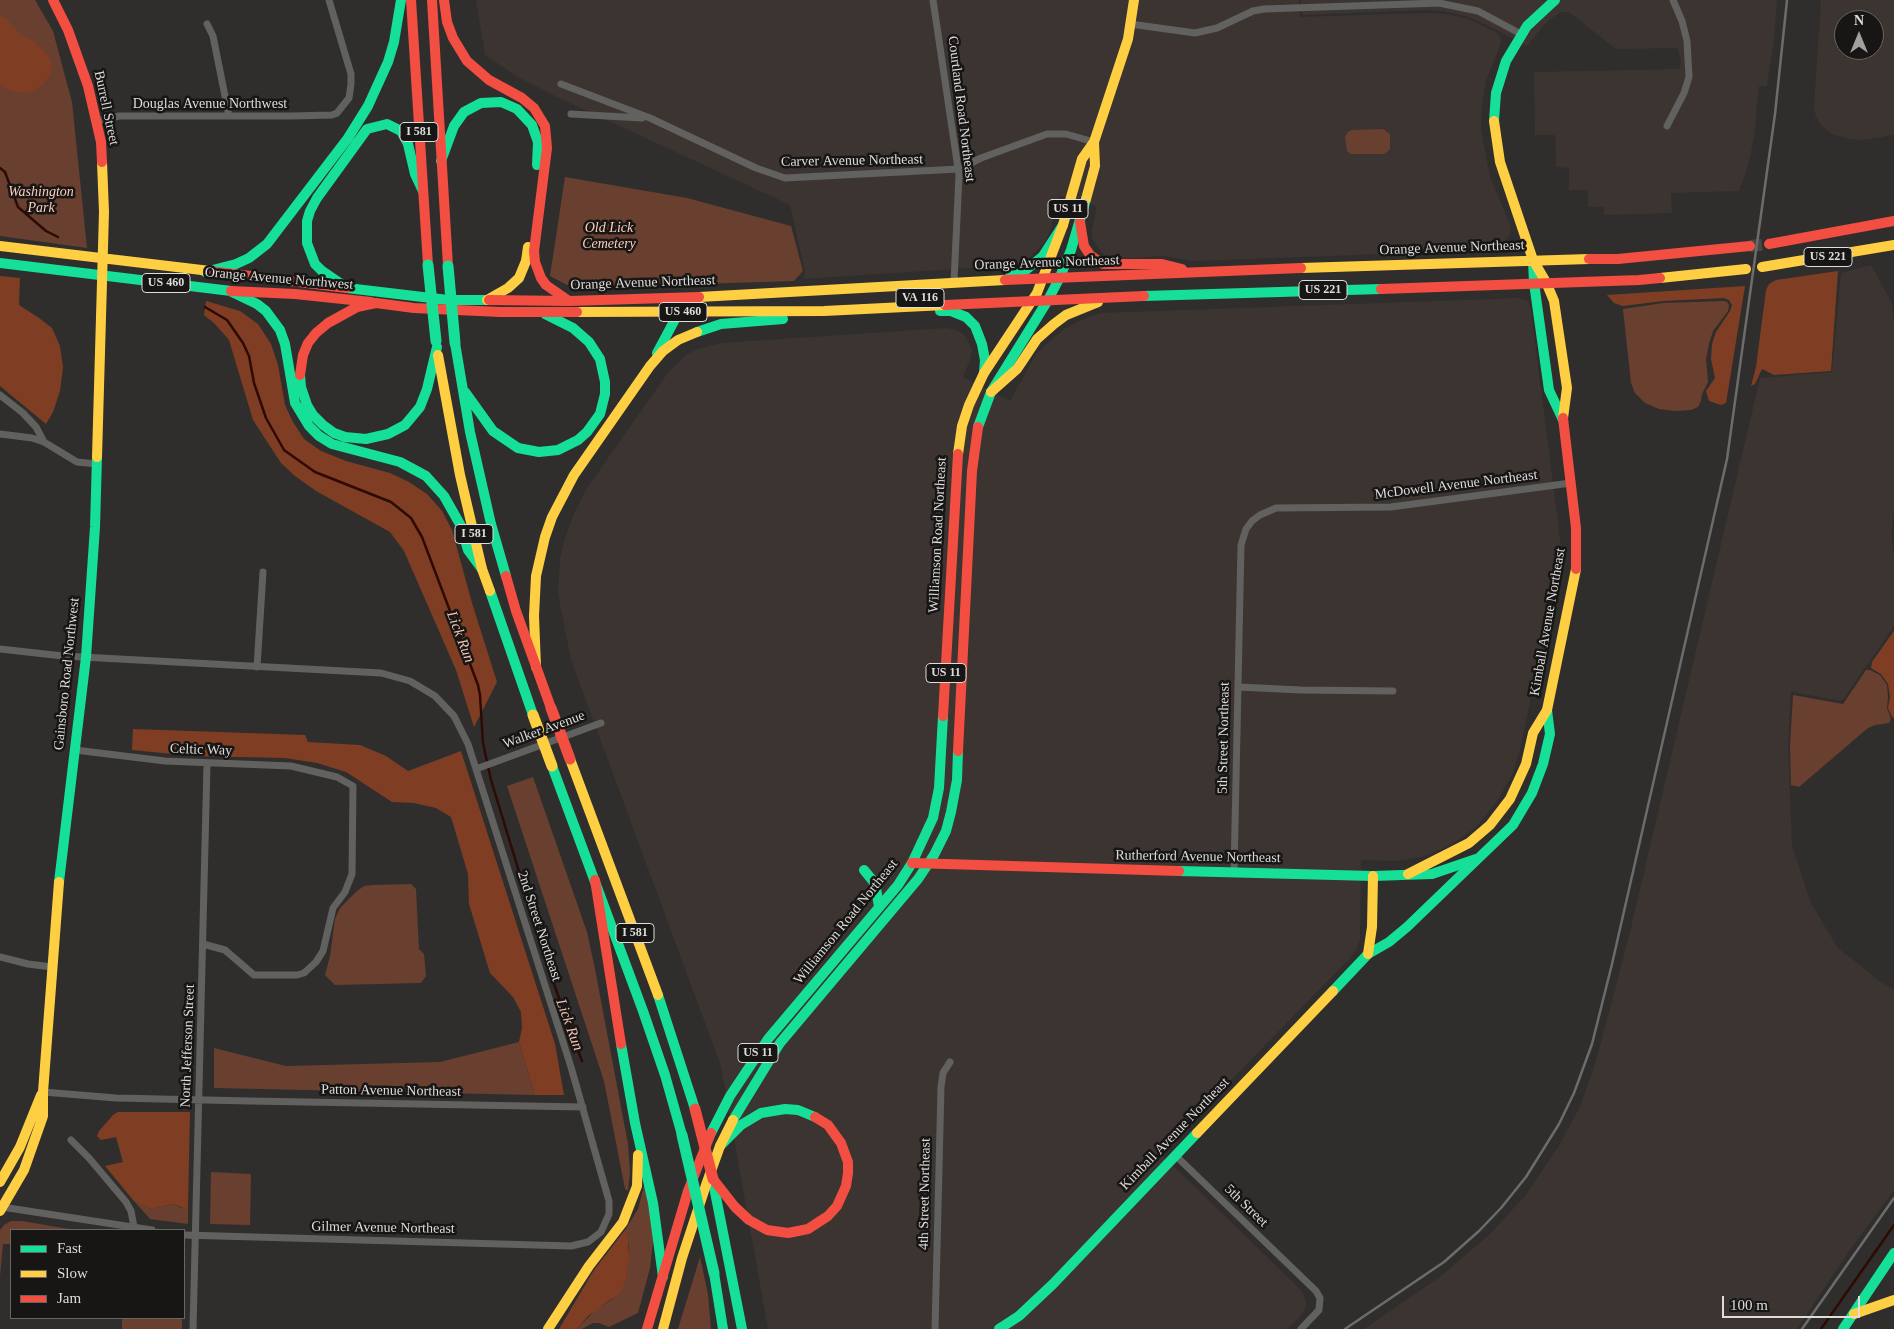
<!DOCTYPE html>
<html>
<head>
<meta charset="utf-8">
<style>
	body { margin:0 }
	#map { position:relative; width:1894px; height:1329px; overflow:hidden; background:#2f2e2d; font-family:Georgia,serif }
	canvas { display:block }
	.legend { position:absolute; left:10px; top:1229px; width:175px; height:90px; box-sizing:border-box; background:#171615; border:1px solid #676665; margin:0; padding:6px 9px; list-style:none; font-size:15px; color:#dedddc }
	.legend li { display:flex; align-items:center; gap:10px; height:25px }
	.legend b { width:25px; border:1px solid #676665 }
	.north { position:absolute; left:1834px; top:10px; width:50px; height:50px; box-sizing:border-box; background:#171615; border:1px solid #676665; border-radius:50%; rotate:0deg; font-size:14px; font-weight:700; line-height:20px; text-align:center; color:#dedddc }
	.north::after { content:''; display:block; margin:auto; width:18px; height:22px; background:#a1a09f; clip-path:polygon(50% 0,100% 100%,50% 72%,0 100%) }
	.scale { position:absolute; left:1722px; top:1296px; width:138px; height:22px; box-sizing:border-box; border:2px solid #dedddc; border-top:0; padding-left:6px; font-size:15px; line-height:18px; white-space:nowrap; color:#dedddc; -webkit-text-stroke:4px #171615; paint-order:stroke }
</style>
</head>
<body>
<div id="map">
<canvas width="1894" height="1329"></canvas>
<ul class="legend">
<li><b style="height:6px;background:#16e098"></b>Fast</li>
<li><b style="height:6px;background:#ffcf43"></b>Slow</li>
<li><b style="height:6px;background:#f24e42"></b>Jam</li>
</ul>
<div class="north">N</div>
<div class="scale">100 m</div>
</div>
<script>
const g = document.querySelector('canvas').getContext('2d');
g.lineJoin = 'round';
function fill(path, color) { g.fillStyle = color; g.fill(path, 'evenodd'); }
const poly = rows => new Path2D(rows.map(r => 'M' + r).join(''));
function trace(path, color, width, dash) { g.strokeStyle = color; g.lineWidth = width; g.lineCap = dash ? 'butt' : 'round'; g.setLineDash(dash || []); g.stroke(path); }
function label(font, color, halo, rows, align = 'center') {
  g.font = font + ' Georgia,serif'; g.lineWidth = 5; g.setLineDash([]); g.textBaseline = 'middle'; g.strokeStyle = halo; g.fillStyle = color; for (const [text, x, y, turn = 0] of rows) {
    g.save(); g.translate(x, y); g.rotate((+turn || 0) * Math.PI / 180); g.textAlign = isNaN(turn) ? turn : align; if (halo) g.strokeText(text, 0, 0); g.fillText(text, 0, 0); g.restore();
  }
}
fill(poly([
	[476,0,1299,0,1300,17,1427,13,1448,14,1468,19,1487,28,1496,32,1501,39,1499,49,1486,80,1482,107,1481,129,1490,177,1510,224,1511,231,1509,236,1502,245,1490,250,1194,261,1165,256,1116,259,1108,257,1101,252,1092,238,1092,230,1097,206,1060,196,1050,231,1045,242,1028,259,1015,265,803,279,805,271,790,205,557,97,518,77,485,55],
	[1301,0,1777,0,1774,38,1767,86,1759,86,1754,137,1748,166,1739,191,1671,193,1672,213,1604,215,1604,207,1588,207,1588,190,1569,190,1569,168,1556,167,1555,135,1535,135,1534,72,1679,69,1681,61,1678,48,1616,49,1569,12,1561,12,1552,18,1543,26,1527,46,1487,25,1468,17,1448,12,1427,10,1302,15],
	[1821,0,1894,0,1894,135,1861,140,1845,138,1832,134,1822,126,1816,117,1814,107],
	[1844,20,1874,20,1874,50,1844,50],
	[1871,265,1892,303,1894,322,1894,513,1891,535,1894,556,1894,626,1842,701,1791,692,1788,746,1792,845,1810,901,1837,947,1882,983,1894,989,1894,1190,1850,1250,1797,1329,1364,1329,1441,1276,1490,1234,1525,1196,1558,1147,1580,1107,1596,1061,1629,936,1760,378,1832,372,1841,273],
	[1520,298,1528,301,1531,310,1561,546,1558,567,1521,746,1513,773,1498,800,1476,827,1451,845,1422,857,1396,861,1361,860,1360,939,1357,948,1350,958,1160,1153,1302,1291,1306,1302,1305,1309,1300,1317,1287,1329,768,1329,721,1066,571,660,558,594,560,558,566,535,575,511,587,488,667,374,686,355,698,349,721,343,946,328,957,330,964,335,972,349,971,357,963,377,1010,401,1036,354,1043,347,1064,329,1086,318,1101,313]
]), '#3c3430');
fill(poly([
	[0,0,35,0,53,31,72,102,87,248,0,236],
	[1383,129,1390,134,1390,149,1387,152,1384,154,1351,154,1347,151,1345,137,1348,132,1352,130],
	[565,177,687,198,791,226,803,271,794,281,603,287,567,285,550,276],
	[1724,301,1727,302,1729,305,1728,311,1713,331,1709,344,1706,359,1708,382,1702,394,1701,401,1698,407,1691,410,1675,411,1659,409,1645,403,1635,393,1631,383,1623,309,1663,303],
	[1866,670,1870,670,1880,675,1887,685,1888,697,1887,708,1891,719,1889,723,1875,725,1868,728,1799,787,1791,785,1790,746,1793,695,1843,704],
	[533,777,587,932,595,969,628,1144,630,1171,628,1191,625,1189,604,1081,507,786],
	[411,884,416,889,419,949,424,954,426,976,421,983,335,985,325,975,330,956,335,919,340,908,357,891,364,886,374,885],
	[519,1042,535,1095,214,1088,214,1048,286,1066,440,1062],
	[211,1172,251,1174,250,1225,210,1224],
	[645,1182,654,1233,650,1268,638,1313,609,1327,599,1323,593,1323,582,1329,577,1329,595,1310,611,1300,626,1280,629,1246,625,1230,638,1209],
	[133,1200,152,1209,173,1204,182,1208,188,1207,188,1224,150,1219],
	[11,1221,22,1221,75,1230,11,1230,11,1244,3,1244,0,1276,0,1230,4,1225],
	[700,1257,708,1294,711,1329,678,1329],
	[122,1318,182,1318,182,1329,122,1329]
]), '#693f2f');
fill(poly([
	[0,16,8,20,19,34,33,40,48,55,52,64,50,75,42,86,29,93,14,92,0,86],
	[1838,271,1831,371,1774,375,1762,369,1755,384,1751,386,1756,367,1766,290,1769,284,1776,280],
	[0,276,20,278,19,305,39,318,52,328,60,346,63,367,60,391,53,412,46,424,0,386],
	[1745,286,1726,403,1721,405,1709,401,1706,391,1715,378,1711,359,1712,344,1716,332,1730,311,1732,305,1729,300,1724,298,1663,301,1623,306,1614,303,1607,295],
	[206,301,240,311,258,324,271,344,278,365,285,405,293,422,304,439,321,451,346,461,390,473,409,482,427,494,442,511,452,530,472,603,497,682,474,727,456,670,404,551,390,532,316,491,295,476,281,463,253,420,229,340,215,324,204,315],
	[1894,631,1894,718,1892,717,1888,708,1890,697,1888,684,1881,674,1871,668,1872,662],
	[133,729,305,735,308,742,360,745,386,756,408,771,461,751,555,1044,564,1095,535,1095,519,1042,522,1028,521,1012,513,997,490,973,469,904,468,874,451,817,436,808,414,803,392,802,346,772,317,763,285,758,194,756,132,750],
	[118,1112,190,1112,188,1207,186,1209,173,1204,152,1209,140,1204,133,1200,105,1166,123,1162,116,1137,101,1140,97,1136,99,1131,113,1115],
	[625,1230,628,1238,629,1258,626,1280,623,1288,618,1294,588,1316,577,1329,559,1329,594,1270]
]), '#7f3e23');
trace(poly([
	[0,168,5,172,18,207,46,231,58,237],
	[205,307,227,320,243,343,249,356,254,383,266,418,284,450,315,472,391,502,411,518,422,537,478,685,480,695,483,743,491,780,550,973,582,1061],
	[1821,1329,1894,1225]
]), '#2d0b04', 2.5);
trace(poly([
	[1750,246,1769,244]
]), '#494847', 12, [12, 6]);
trace(poly([
	[933,0,959,175,954,282],
	[207,24,213,36,229,116],
	[1130,24,1195,33,1217,28,1253,11,1264,9,1439,3,1478,11,1521,34],
	[561,84,650,118,756,168,785,178,959,169,981,158,1047,134,1066,134,1094,142],
	[571,114,642,118],
	[97,121,119,116,291,116,332,115,337,113,349,98,351,84,351,74,329,0],
	[1667,126,1684,93,1689,77,1687,41,1682,21,1673,0],
	[0,395,23,413,36,427,44,442],
	[0,434,32,438,44,442,77,462,97,464],
	[0,649,63,656,381,673,410,681,435,696,454,716,468,744,571,1067,609,1201,609,1214,601,1232,588,1242,571,1246,184,1235],
	[257,667,263,572],
	[1238,687,1301,690,1393,691],
	[75,750,165,761,291,766,337,777,353,786,352,874,345,892,333,908,323,951,316,962,304,973,297,975,254,975,225,950,203,944],
	[476,769,601,723],
	[1234,873,1241,545,1246,529,1252,521,1260,515,1276,508,1391,507,1571,483],
	[0,957,28,964,52,967],
	[43,1092,116,1098,250,1101,583,1107],
	[71,1140,89,1158,126,1202,131,1211,134,1227],
	[1175,1155,1316,1291,1320,1298,1319,1310,1301,1329],
	[2,1207,152,1230],
	[193,1329,207,764],
	[935,1329,941,1087,943,1073,950,1062]
]), '#616160', 7);
trace(poly([
	[1494,121,1496,93,1506,61,1527,26,1555,0],
	[441,161,454,126,464,112,481,103,501,102,517,109,532,125,538,142,537,165],
	[423,191,415,174,408,144,401,131,387,124,367,129,317,198,310,211,307,221,307,243,315,264,322,271,347,288,448,300,489,300],
	[1533,261,1534,283,1549,390,1563,420],
	[0,263,231,291],
	[205,272,236,264,249,258,267,244,348,138,368,106,388,62,394,42,401,0],
	[1010,276,1026,270,1043,256,1063,225],
	[230,291,257,304,266,311,280,330,285,344,295,403,309,426,319,436,332,444,400,462,426,476,444,496,461,526,468,550,482,569],
	[1144,296,1381,289],
	[940,311,951,311,966,317,975,326,982,344,985,360,984,373],
	[697,332,721,324,783,319],
	[455,343,470,432,491,524,506,576],
	[657,353,679,312],
	[300,375,301,387,307,405,313,415,323,425,334,433,345,437,366,439,388,434,405,425,420,407,427,389,437,347],
	[465,392,493,431,518,448,539,452,558,450,578,440,587,432,600,414,605,394,605,382,600,359,589,342,573,328,545,314],
	[978,427,991,392,1048,300,1060,277,1071,250,1086,199],
	[490,591,533,715],
	[552,766,643,1011,665,1075,682,1135],
	[864,870,873,881,876,888,879,907],
	[1179,871,1373,876,1432,874,1476,859],
	[59,882,86,657,95,527,97,457],
	[1333,991,1368,954,1389,942,1407,927,1513,825,1532,793,1543,764,1550,734,1547,710],
	[658,995,695,1109],
	[621,1044,635,1123,653,1203,663,1277],
	[733,1120,780,1043,918,879,934,855,946,831,951,812,957,780,958,751],
	[711,1133,730,1096,768,1039,898,885,912,863,933,818,939,788,943,716],
	[720,1146,741,1125,761,1113,785,1109,798,1110,815,1117],
	[713,1182,742,1329],
	[714,1273,723,1329],
	[999,1329,1019,1316,1053,1284,1197,1133],
	[1843,1329,1894,1253]
]), '#16e098', 10);
trace(poly([
	[1494,121,1500,162,1533,260,1546,282,1554,301,1567,388,1563,418],
	[1086,199,1095,166,1094,142,1128,39,1134,0],
	[0,246,210,271],
	[1762,267,1894,245],
	[1301,268,1589,259],
	[1660,278,1746,269],
	[699,297,1005,280],
	[487,300,508,288,519,278,526,261,528,247],
	[577,312,824,311,945,305],
	[438,355,460,475,482,569,490,591],
	[991,392,1017,369,1037,339,1054,324,1066,315,1098,302],
	[958,454,962,426,969,405,984,373,1037,293,1063,225,1082,159,1094,142],
	[97,457,104,212,102,162],
	[536,667,534,616,536,576,545,537,552,517,574,475,650,366,663,351,678,340,697,332],
	[570,759,658,995],
	[1408,874,1469,843,1490,825,1510,799,1526,764,1533,733,1547,710,1576,569],
	[1368,954,1372,927,1373,876],
	[1197,1133,1333,991],
	[0,1182,20,1147,41,1095],
	[0,1211,24,1170,43,1116,43,1092,59,882],
	[1854,1314,1894,1300],
	[548,1329,589,1266,623,1222,637,1186,638,1155],
	[663,1329,682,1258,706,1185,720,1146,733,1120]
]), '#ffcf43', 10);
trace(poly([
	[53,0,68,30,88,86,101,142,102,162],
	[411,0,428,265],
	[432,0,448,266],
	[444,0,447,22,453,38,467,61,489,80,522,98,534,108,545,126,547,148,534,251,535,262,541,278,546,285,569,301],
	[1080,222,1084,246,1090,255,1103,264,1162,264,1182,269],
	[1769,244,1894,221],
	[1589,259,1618,259,1750,246],
	[210,271,347,288],
	[1005,280,1301,268],
	[1381,289,1639,280,1660,278],
	[231,291,295,294,371,302],
	[489,300,569,301,699,297],
	[945,305,1144,296],
	[300,375,303,355,308,343,316,333,328,323,357,307,376,303,414,308,500,312,577,312],
	[1563,418,1576,528,1576,569],
	[506,576,516,611,551,708],
	[943,716,958,454],
	[958,751,972,471,978,427],
	[912,863,1179,871],
	[595,880,621,1044],
	[713,1179,735,1207,749,1220,767,1230,788,1233,808,1229,828,1216,837,1206,846,1186,848,1173,848,1162,841,1143,828,1125,815,1117],
	[647,1329,688,1191,711,1133]
]), '#f24e42', 10);
trace(poly([
	[1345,1329,1444,1262,1479,1231,1501,1208,1526,1177,1559,1124,1574,1093,1592,1044,1612,964,1727,459,1775,114,1787,0],
	[1802,1329,1894,1198]
]), '#6c6c6c', 2.5);
trace(poly([
	[428,265,436,341],
	[448,266,455,343],
	[682,1135,714,1273]
]), '#16e098', 11);
trace(poly([
	[533,715,552,766]
]), '#ffcf43', 11);
trace(poly([
	[551,708,570,759],
	[695,1109,713,1179]
]), '#f24e42', 11);
for (const [x, y, w] of [
	[419,132,38],
	[1068,209,40],
	[1828,257,48],
	[166,283,48],
	[1323,290,48],
	[920,298,48],
	[683,312,48],
	[474,534,38],
	[946,673,40],
	[635,933,38],
	[758,1053,40]
]) { const box = new Path2D(); box.roundRect(x - w / 2, y - 9.5, w, 19, 4); g.fillStyle = '#171615'; g.fill(box); trace(box, '#dedddc', 1); }
label('bold 12px', '#dedddc', null, [
	["I 581",419,132],
	["US 11",1068,209],
	["US 221",1828,257],
	["US 460",166,283],
	["US 221",1323,290],
	["VA 116",920,298],
	["US 460",683,312],
	["I 581",474,534],
	["US 11",946,673],
	["I 581",635,933],
	["US 11",758,1053]
]);
label('14px', '#dedddc', '#171615', [
	["Douglas Avenue Northwest",210,104],
	["Burrell Street",106,108,78],
	["Courtland Road Northeast",961,109,83],
	["Carver Avenue Northeast",852,161,-1],
	["Orange Avenue Northeast",1452,248,-2],
	["Orange Avenue Northeast",1047,263,-2],
	["Orange Avenue Northwest",279,279,5],
	["Orange Avenue Northeast",643,283,-2],
	["McDowell Avenue Northeast",1456,485,-7],
	["Williamson Road Northeast",938,535,-87],
	["Kimball Avenue Northeast",1548,622,-80],
	["Gainsboro Road Northwest",67,674,-84],
	["Walker Avenue",544,730,-20],
	["5th Street Northeast",1224,738,-89],
	["Celtic Way",201,750,2],
	["Rutherford Avenue Northeast",1198,857,1],
	["Williamson Road Northeast",846,922,-51],
	["2nd Street Northeast",539,926,72],
	["North Jefferson Street",188,1046,-88],
	["Patton Avenue Northeast",391,1091,1],
	["Kimball Avenue Northeast",1175,1134,-46],
	["4th Street Northeast",925,1194,-89],
	["5th Street",1246,1206,44],
	["Gilmer Avenue Northeast",383,1228,1]
]);
label('italic 14px', '#fccfbe', '#171615', [
	["Washington",41,192],
	["Park",41,208],
	["Old Lick",609,228],
	["Cemetery",609,244]
]);
label('italic 15px', '#f2c5b4', '#171615', [
	["Lick Run",460,637,69],
	["Lick Run",569,1025,70]
]);
</script>
</body>
</html>
